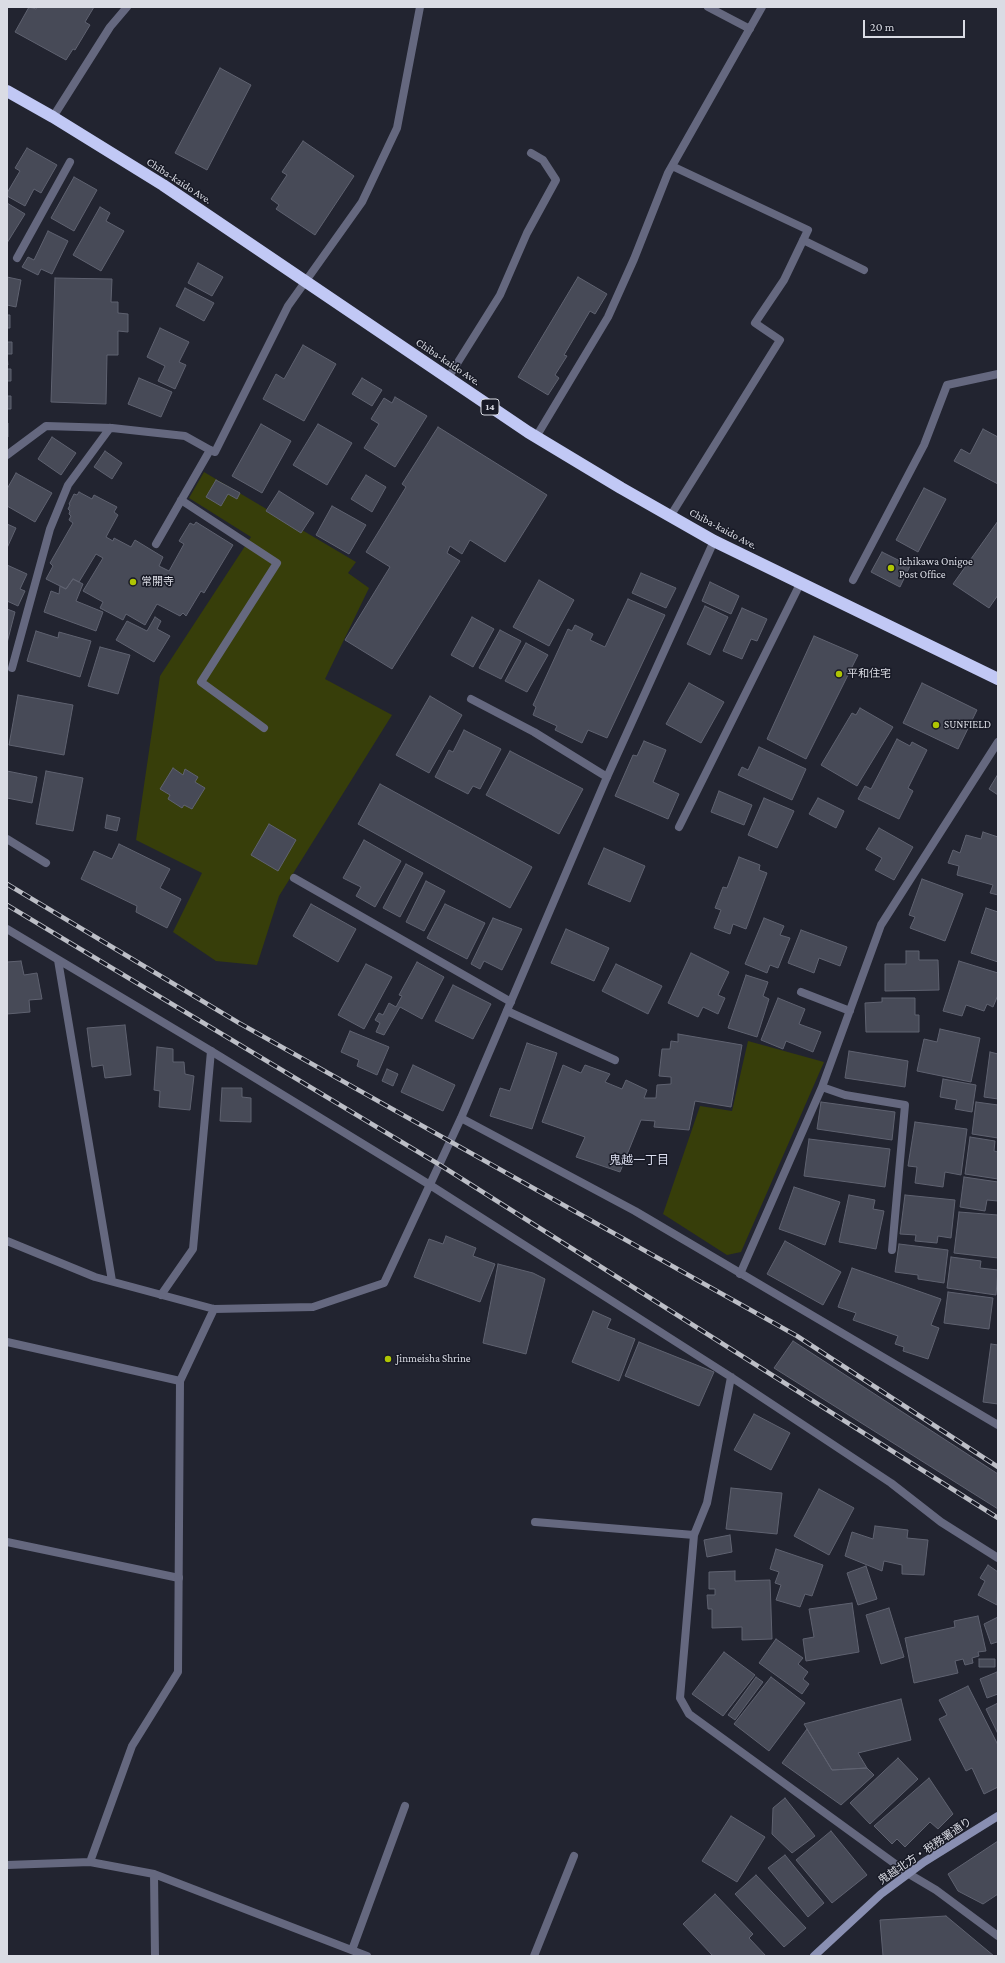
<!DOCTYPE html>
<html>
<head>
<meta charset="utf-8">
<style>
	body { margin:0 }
	#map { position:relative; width:1005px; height:1963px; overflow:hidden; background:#222430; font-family:"Crimson Pro",serif }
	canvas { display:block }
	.frame { position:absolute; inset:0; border:8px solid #dadce4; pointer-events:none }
	.scale { position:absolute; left:863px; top:20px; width:102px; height:18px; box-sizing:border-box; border:2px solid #dadce4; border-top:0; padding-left:5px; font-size:12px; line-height:14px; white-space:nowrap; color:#dadce4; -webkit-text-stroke:3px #181a26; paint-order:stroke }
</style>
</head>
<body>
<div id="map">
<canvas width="1005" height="1963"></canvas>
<div class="frame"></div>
<div class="scale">20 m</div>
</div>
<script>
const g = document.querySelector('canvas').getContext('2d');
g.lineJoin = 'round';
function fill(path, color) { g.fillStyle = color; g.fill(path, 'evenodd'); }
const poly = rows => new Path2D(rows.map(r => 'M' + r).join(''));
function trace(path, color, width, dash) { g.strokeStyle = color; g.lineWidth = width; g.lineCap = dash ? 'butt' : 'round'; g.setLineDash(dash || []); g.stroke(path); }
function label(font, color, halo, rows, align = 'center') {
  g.font = font + ' "Crimson Pro","Noto Sans JP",serif'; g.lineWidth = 3; g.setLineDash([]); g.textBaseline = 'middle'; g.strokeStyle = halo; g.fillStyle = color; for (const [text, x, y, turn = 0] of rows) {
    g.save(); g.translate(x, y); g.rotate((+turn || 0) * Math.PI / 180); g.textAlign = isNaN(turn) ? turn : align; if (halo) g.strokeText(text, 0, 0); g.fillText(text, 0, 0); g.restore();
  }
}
fill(poly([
	[204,472,356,562,348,573,369,588,325,679,392,715,279,896,257,965,216,961,173,932,202,873,136,840,160,676,251,537,189,498],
	[748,1041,824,1062,741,1252,727,1255,663,1214,700,1106,732,1111]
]), '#373e0a');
const building = poly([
	[29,7,36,9,37,7,94,7,85,22,90,25,75,50,73,49,66,60,15,32,29,7],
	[220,68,251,85,207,170,175,153,220,68],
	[303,141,354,176,315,235,276,209,279,205,271,199,287,175,282,172,303,141],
	[27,148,57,165,41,193,34,189,25,206,7,196,7,193,20,171,15,168,27,148],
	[74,177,97,190,74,231,51,218,74,177],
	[7,203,25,214,7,243,7,203],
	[100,207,110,213,106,221,124,231,101,271,73,255,100,207],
	[48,231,68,241,52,274,41,269,38,275,22,267,28,257,34,260,48,231],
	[198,263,223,277,212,296,188,283,198,263],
	[7,277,21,280,16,307,7,305,7,277],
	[578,277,607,294,595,314,590,311,564,355,567,356,555,375,559,378,548,395,518,377,578,277],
	[55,278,112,279,111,302,118,302,118,313,128,314,128,332,118,331,118,355,107,355,106,404,51,402,55,278],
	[185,288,214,303,204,321,176,306,185,288],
	[7,315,10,315,10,328,7,328,7,315],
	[160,328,189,342,179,362,186,365,175,389,158,381,165,366,147,357,160,328],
	[7,342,12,342,12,354,7,354,8,365,7,365,7,342],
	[303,345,336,364,304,421,263,399,276,374,284,379,303,345],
	[7,369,11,369,11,381,7,381,7,369],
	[139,378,172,392,161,417,128,404,139,378],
	[362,378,382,390,372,406,352,394,362,378],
	[7,396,11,396,11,409,7,409,7,396],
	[395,397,427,416,395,467,364,448,379,424,371,419,384,398,392,403,395,397],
	[7,423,8,423,8,437,7,437,7,423],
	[261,424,291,441,262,493,232,476,261,424],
	[318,424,352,443,327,485,293,465,318,424],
	[438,427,547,495,505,562,470,540,462,554,450,546,447,553,460,561,392,669,345,640,390,567,366,552,406,487,402,484,438,427],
	[983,429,998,437,998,484,954,461,961,449,970,454,983,429],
	[52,437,76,453,61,475,38,459,52,437],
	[105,451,122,463,112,479,94,467,105,451],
	[16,473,52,493,35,522,7,506,7,489,16,473],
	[366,475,386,487,372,512,351,499,366,475],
	[216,480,240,493,237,499,228,494,221,506,206,497,216,480],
	[924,488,946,499,918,552,896,540,924,488],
	[279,491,314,513,301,533,266,511,279,491],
	[79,492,92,499,94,495,117,507,114,512,118,515,106,537,113,541,114,538,131,547,135,540,163,557,159,566,169,571,184,544,179,541,190,523,194,525,196,522,233,545,204,593,201,591,186,616,183,613,180,616,157,604,145,625,126,614,123,620,100,608,103,602,83,591,103,558,96,554,79,582,73,579,66,589,46,579,53,566,50,563,73,523,69,520,71,516,69,514,70,511,68,509,70,505,69,504,74,494,77,495,79,492],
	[332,506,366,525,349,554,316,535,332,506],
	[998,521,998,595,989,608,953,584,998,521],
	[7,524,16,528,7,548,7,524],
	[882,552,910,566,900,587,871,572,882,552],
	[7,565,27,574,20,589,25,591,18,606,7,601,7,565],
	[641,573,676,588,666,608,632,593,641,573],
	[73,579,83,584,76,601,103,612,96,631,44,612,51,591,59,594,60,586,66,589,73,579],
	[539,580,574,600,549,646,513,627,539,580],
	[710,582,739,596,731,614,702,601,710,582],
	[628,599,665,615,607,738,588,730,582,743,555,730,557,726,533,715,536,707,533,705,568,629,572,631,575,625,593,634,590,640,605,647,628,599],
	[705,606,728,617,710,655,687,644,705,606],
	[742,608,767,619,757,641,751,639,742,659,723,651,742,608],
	[7,609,15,612,7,643,7,609],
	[155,617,161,621,157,629,170,636,154,662,116,640,127,621,147,631,155,617],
	[472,617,494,629,473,667,451,655,472,617],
	[500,630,521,641,501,679,479,668,500,630],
	[36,631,58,638,59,632,91,641,80,677,27,661,36,631],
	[814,636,858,655,806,759,767,739,814,636],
	[526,643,548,655,527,692,505,681,526,643],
	[100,647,130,655,118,694,88,686,100,647],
	[689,683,724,702,701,743,666,724,689,683],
	[922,683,977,710,958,749,903,723,922,683],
	[18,695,73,705,64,755,9,745,18,695],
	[430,696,462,715,429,773,396,755,430,696],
	[860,708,893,727,857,786,821,765,852,713,856,715,860,708],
	[464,730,501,749,480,789,473,786,468,794,435,777,449,750,453,752,464,730],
	[897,739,910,746,912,742,927,750,908,788,913,791,899,819,858,799,865,786,871,789,897,739],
	[644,741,666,750,653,782,679,794,668,819,615,796,633,755,637,756,644,741],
	[759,747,806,769,792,800,738,775,742,767,748,770,759,747],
	[510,751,583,789,559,834,486,795,510,751],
	[173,768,183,775,185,769,198,777,195,782,205,788,192,809,184,805,182,808,168,799,170,795,160,789,173,768],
	[7,771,37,777,32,803,7,798,7,771],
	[46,771,83,778,73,831,36,824,46,771],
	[998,774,998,795,989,789,998,774],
	[380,784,532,867,510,908,358,824,380,784],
	[719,791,752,805,744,825,711,812,719,791],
	[764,798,794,811,777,848,748,835,764,798],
	[818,798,844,811,836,828,809,814,818,798],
	[107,815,120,818,117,831,105,828,107,815],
	[269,824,296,840,278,871,251,855,269,824],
	[879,828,913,847,894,880,875,870,882,858,866,849,879,828],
	[983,832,998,837,998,895,990,893,993,885,957,875,959,866,948,863,953,850,960,853,966,835,981,839,983,832],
	[364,840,401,861,375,907,356,896,361,887,343,878,364,840],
	[119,844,170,869,160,888,181,899,167,928,136,912,137,906,81,879,94,851,112,859,119,844],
	[604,848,645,866,630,902,588,884,604,848],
	[739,857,760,865,759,870,767,873,746,929,733,924,730,934,714,928,721,910,715,908,723,887,727,888,739,857],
	[406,864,423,873,400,917,383,908,406,864],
	[922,879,963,894,945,941,910,928,915,917,909,915,922,879],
	[426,881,445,891,424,931,406,922,426,881],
	[311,904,356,929,338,962,293,936,311,904],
	[445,904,485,923,467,959,427,938,445,904],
	[986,908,998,912,998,962,971,953,986,908],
	[493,918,522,929,502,970,484,961,480,969,471,964,493,918],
	[764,918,784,926,780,935,790,938,778,968,770,965,767,973,745,964,764,918],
	[566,929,609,948,594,981,551,963,566,929],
	[801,930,847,947,840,966,819,958,814,973,788,963,801,930],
	[906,951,919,951,919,960,938,960,939,990,885,991,885,964,906,964,906,951],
	[691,953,729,972,718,995,725,998,718,1014,703,1007,698,1017,668,1003,691,953],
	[21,961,24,975,37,973,42,999,29,1000,30,1012,7,1014,7,962,21,961],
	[959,961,998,973,998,995,993,1007,987,1004,984,1011,966,1005,962,1016,943,1011,959,961],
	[417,962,444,977,422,1019,400,1007,384,1035,376,1032,380,1023,375,1020,379,1013,383,1015,389,1003,396,1007,402,996,399,995,417,962],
	[366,964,392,977,364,1029,338,1015,366,964],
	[616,964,662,986,648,1014,602,991,616,964],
	[746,975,768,982,763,996,769,999,757,1037,728,1028,746,975],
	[453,985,491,1004,473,1039,435,1021,453,985],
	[778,998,805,1009,799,1024,821,1032,813,1052,786,1041,783,1049,761,1040,778,998],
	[882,998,915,998,915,1015,919,1015,919,1032,866,1032,865,1003,882,1002,882,998],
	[125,1025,131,1075,105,1078,103,1065,92,1067,87,1028,125,1025],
	[940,1029,980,1038,971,1082,917,1071,924,1039,937,1042,940,1029],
	[350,1031,389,1047,377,1075,357,1066,359,1060,341,1052,350,1031],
	[678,1034,742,1045,731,1107,695,1101,689,1130,654,1127,655,1121,641,1120,620,1172,576,1157,585,1137,542,1122,563,1065,581,1073,585,1065,610,1074,605,1082,622,1089,626,1080,647,1090,644,1098,656,1098,657,1085,671,1084,671,1077,659,1076,662,1049,670,1049,671,1041,678,1042,678,1034],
	[527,1043,557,1053,532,1129,490,1116,500,1088,510,1091,527,1043],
	[157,1047,173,1049,173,1062,184,1062,185,1074,194,1076,190,1110,159,1107,160,1091,154,1090,157,1047],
	[849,1051,908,1061,905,1087,845,1078,849,1051],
	[990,1052,998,1054,998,1099,984,1097,990,1052],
	[413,1065,455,1085,443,1111,401,1092,413,1065],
	[387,1069,398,1074,393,1086,382,1081,387,1069],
	[943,1079,976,1085,972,1112,955,1109,957,1100,940,1097,943,1079],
	[222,1088,242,1088,242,1097,251,1098,251,1122,220,1121,222,1088],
	[821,1102,895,1112,892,1140,817,1129,821,1102],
	[976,1102,998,1105,998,1138,972,1134,976,1102],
	[915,1122,967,1129,961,1175,945,1172,943,1187,915,1183,917,1167,908,1166,915,1122],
	[970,1137,995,1141,994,1151,998,1152,998,1179,965,1174,970,1137],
	[809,1139,890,1149,885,1187,804,1176,809,1139],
	[964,1177,998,1182,998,1201,987,1200,985,1211,960,1207,964,1177],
	[794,1187,840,1202,825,1245,779,1229,794,1187],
	[849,1195,875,1200,873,1209,884,1211,876,1249,839,1242,849,1195],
	[905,1195,955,1200,951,1238,938,1236,937,1243,915,1241,916,1235,900,1234,905,1195],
	[959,1212,998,1215,998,1258,954,1253,959,1212],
	[446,1236,476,1248,473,1256,495,1264,480,1302,414,1277,429,1239,443,1244,446,1236],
	[785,1241,841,1272,823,1305,767,1274,785,1241],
	[899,1244,948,1250,944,1283,918,1279,918,1275,895,1272,899,1244],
	[951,1257,981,1261,980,1268,998,1270,996,1295,947,1288,951,1257],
	[498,1264,533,1273,545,1279,526,1354,483,1343,498,1264],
	[852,1268,941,1299,931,1325,939,1328,928,1359,903,1351,904,1347,895,1344,898,1336,853,1320,856,1313,838,1307,852,1268],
	[948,1292,993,1298,989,1329,944,1323,948,1292],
	[593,1311,611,1319,607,1328,635,1339,619,1381,572,1362,593,1311],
	[793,1341,998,1474,998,1509,774,1368,793,1341],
	[639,1342,714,1372,699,1406,625,1376,639,1342],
	[991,1344,998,1345,998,1404,983,1402,991,1344],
	[754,1414,790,1433,771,1470,734,1450,754,1414],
	[731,1488,782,1493,777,1534,726,1529,731,1488],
	[819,1489,854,1508,829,1555,794,1536,819,1489],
	[875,1526,908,1530,907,1538,928,1540,924,1575,902,1574,902,1565,884,1561,882,1571,845,1556,852,1532,873,1539,875,1526],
	[730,1535,732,1552,707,1557,704,1540,730,1535],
	[776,1549,823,1565,812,1596,805,1594,800,1607,776,1600,781,1585,775,1583,779,1572,770,1569,776,1549],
	[988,1565,998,1572,997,1605,978,1595,985,1581,980,1578,988,1565],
	[866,1566,877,1599,858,1605,847,1573,866,1566],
	[735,1571,735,1581,770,1580,772,1639,742,1640,742,1627,712,1628,712,1609,708,1609,707,1595,715,1595,715,1589,709,1589,709,1572,735,1571],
	[852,1603,859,1652,806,1661,803,1639,814,1637,809,1609,852,1603],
	[889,1608,904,1657,881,1664,866,1615,889,1608],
	[978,1616,986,1651,978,1652,979,1656,972,1658,973,1663,965,1665,963,1659,955,1661,958,1673,914,1683,905,1638,955,1627,954,1621,978,1616],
	[998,1617,998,1644,997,1642,991,1644,984,1624,998,1617],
	[776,1639,803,1658,798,1664,808,1672,803,1679,809,1684,802,1694,759,1663,776,1639],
	[724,1652,755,1675,723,1716,692,1694,724,1652],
	[979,1659,995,1659,995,1667,979,1667,979,1659],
	[997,1672,998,1694,987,1698,980,1679,997,1672],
	[756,1677,763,1682,735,1720,728,1715,756,1677],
	[771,1677,805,1703,769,1751,734,1724,771,1677],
	[968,1686,998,1745,998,1787,984,1794,972,1768,966,1771,939,1719,947,1715,939,1700,968,1686],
	[901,1699,911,1740,858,1753,867,1768,832,1770,804,1724,901,1699],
	[998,1703,998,1734,986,1709,998,1703],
	[807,1729,832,1770,867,1768,874,1775,841,1805,782,1763,807,1729],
	[898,1758,918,1779,870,1824,850,1803,898,1758],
	[929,1778,953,1814,938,1829,930,1822,905,1847,897,1839,892,1844,874,1826,929,1778],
	[785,1798,815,1836,792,1853,772,1834,773,1808,785,1798],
	[731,1816,765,1837,737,1882,702,1861,731,1816],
	[831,1831,867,1875,832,1903,796,1860,831,1831],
	[998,1841,998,1894,983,1904,958,1891,948,1874,998,1841],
	[785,1855,824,1903,808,1917,768,1868,785,1855],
	[756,1875,806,1928,784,1947,735,1894,756,1875],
	[715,1894,753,1934,749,1938,766,1956,713,1956,683,1924,715,1894],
	[946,1916,994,1956,883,1956,880,1920,946,1916]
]);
fill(building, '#474a57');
trace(building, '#5f6270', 1);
trace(poly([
	[708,7,750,29],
	[53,117,110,27,127,7],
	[803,240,864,270],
	[17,258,70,162],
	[448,378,500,295,527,233,556,180,543,160,531,153],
	[536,437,608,317,634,259,668,173,762,7],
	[7,455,46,426,112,428,185,436,210,450,156,544],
	[181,500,277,563,201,682,264,728],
	[671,515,780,340,755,323,784,280,808,230,672,166],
	[853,580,924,445,947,385,998,374],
	[12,668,50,529,68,485,110,428],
	[471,699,534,732,607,777],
	[679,827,801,582],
	[294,878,511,1002],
	[801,992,850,1011],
	[507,1011,615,1060],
	[822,1087,845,1095,905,1105,892,1250],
	[740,1274,822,1087,881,925,998,742],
	[161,1295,193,1249,211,1051],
	[7,1342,180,1381],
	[7,1542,179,1578]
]), '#65687f', 8);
trace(poly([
	[210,450,215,452,288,306,362,202,397,128,420,7],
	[7,839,46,863],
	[7,929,211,1051,430,1185,731,1377,891,1483,941,1522,998,1558],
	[58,960,112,1281],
	[461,1118,635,1211,998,1425],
	[7,1241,95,1277,214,1309,313,1307,384,1283,461,1118,607,777,714,541],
	[731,1377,707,1503,694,1535,680,1698,689,1714,909,1874,936,1890,998,1936],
	[535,1522,694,1535],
	[90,1862,132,1746,178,1672,180,1381,214,1309],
	[7,1865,90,1862,154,1874,367,1956],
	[154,1874,155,1956],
	[352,1950,405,1806],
	[534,1956,574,1856]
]), '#65687f', 8);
trace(poly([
	[814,1956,881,1894,924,1862,998,1816]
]), '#898fb2', 8);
trace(poly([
	[7,91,53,117,163,185,528,432,621,488,714,541,998,679]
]), '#c1c8f5', 12);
const rail = poly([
	[7,884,239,1023,797,1336,998,1467],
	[7,905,440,1165,998,1518]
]);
trace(rail, '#bcbec6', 4.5);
trace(rail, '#181a26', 3, [9]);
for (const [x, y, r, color] of [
	[891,568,4,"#afc503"],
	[133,582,4,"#afc503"],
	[839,674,4,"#afc503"],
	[936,725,4,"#afc503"],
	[388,1359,4,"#afc503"]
]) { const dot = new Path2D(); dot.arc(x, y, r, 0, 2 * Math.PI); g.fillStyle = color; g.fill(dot); trace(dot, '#181a26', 1.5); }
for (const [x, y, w] of [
	[490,407,18]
]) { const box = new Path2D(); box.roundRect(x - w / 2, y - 8, w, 16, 3); g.fillStyle = '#181a26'; g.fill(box); trace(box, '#dadce4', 1); }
label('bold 10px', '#dadce4', null, [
	["14",490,407]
]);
label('11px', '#dadce4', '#181a26', [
	["Chiba-kaido Ave.",179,181,33],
	["Chiba-kaido Ave.",448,362,34],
	["Chiba-kaido Ave.",723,529,28],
	["鬼越北方・税務署通り",925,1851,-34]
]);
label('11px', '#dadce4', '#181a26', [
	["Ichikawa Onigoe",899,562],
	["Post Office",899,575],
	["常開寺",141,582],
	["平和住宅",847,674],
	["SUNFIELD",944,725],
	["Jinmeisha Shrine",396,1359]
], 'left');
label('12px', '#dcdff0', '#181a26', [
	["鬼越一丁目",639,1160]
]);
</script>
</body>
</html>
